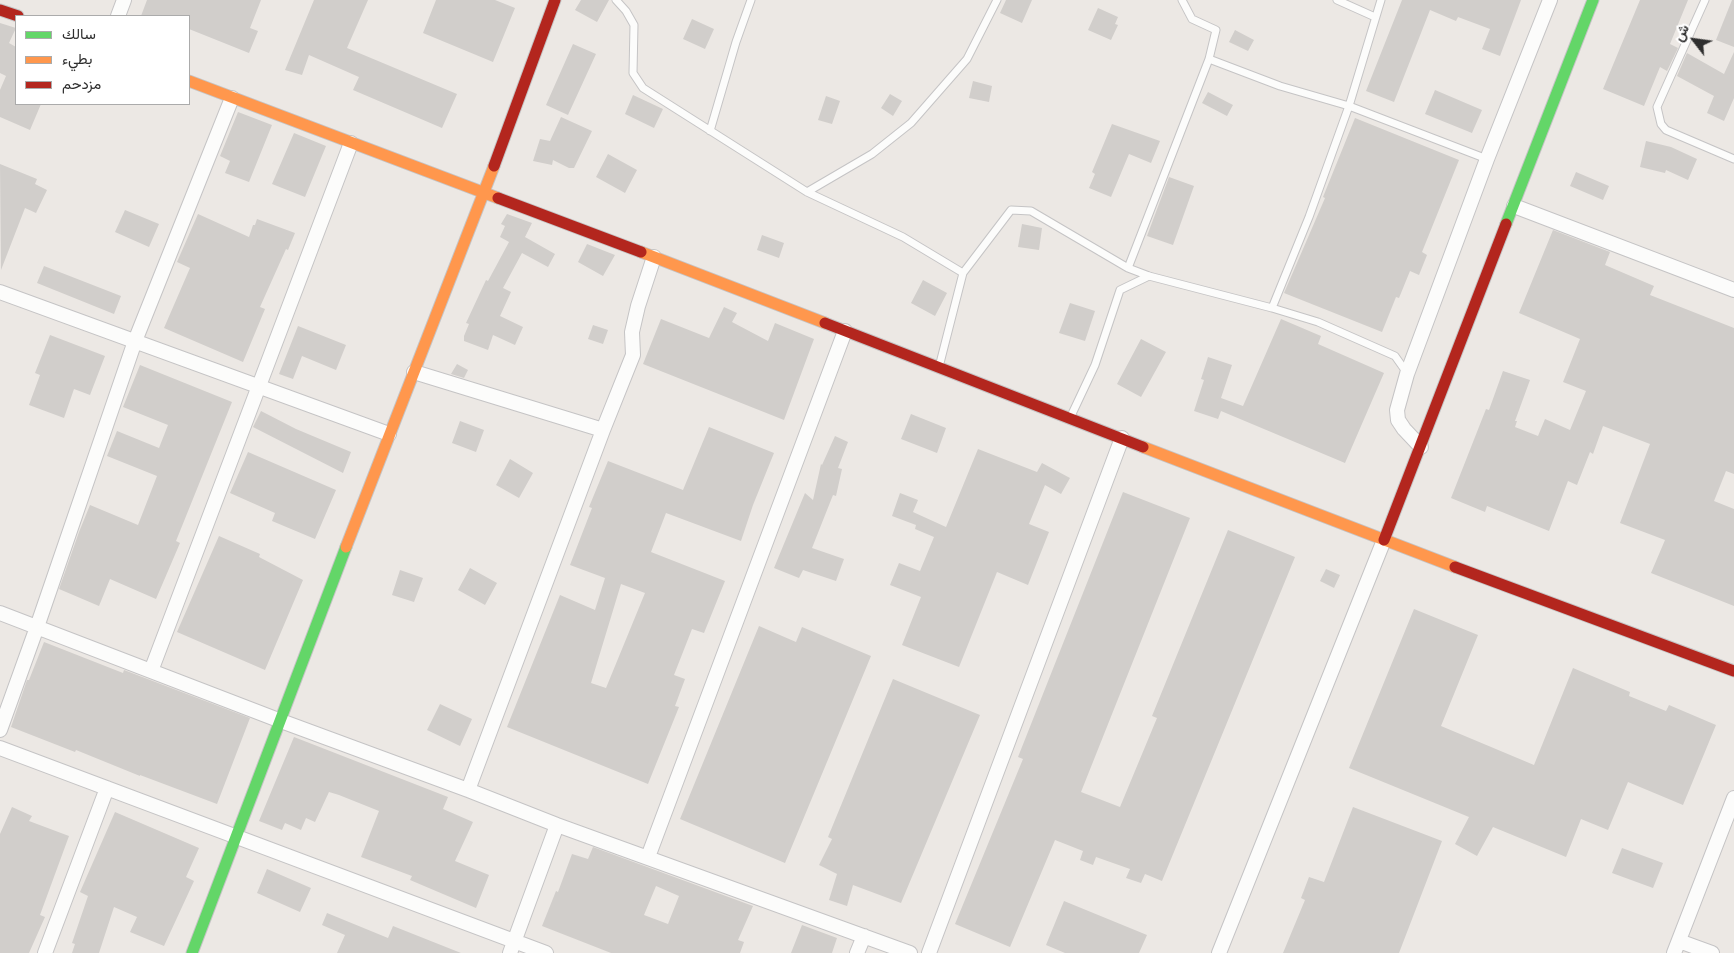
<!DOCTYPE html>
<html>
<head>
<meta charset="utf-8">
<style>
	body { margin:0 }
	#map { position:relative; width:1734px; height:953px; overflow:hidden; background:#ece8e4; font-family:"Noto Sans",Vazirmatn,sans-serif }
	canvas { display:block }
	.legend { position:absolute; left:15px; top:15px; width:175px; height:90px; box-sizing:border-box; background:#fff; border:1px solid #ababab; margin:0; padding:6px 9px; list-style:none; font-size:15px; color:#2e2e2e }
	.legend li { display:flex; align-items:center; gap:10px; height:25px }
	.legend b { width:25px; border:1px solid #ababab }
	.north { position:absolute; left:1669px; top:15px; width:50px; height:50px; -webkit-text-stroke:4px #fff; paint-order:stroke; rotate:300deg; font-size:14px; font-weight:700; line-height:20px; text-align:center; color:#2e2e2e }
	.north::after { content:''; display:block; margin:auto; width:18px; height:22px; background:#2e2e2e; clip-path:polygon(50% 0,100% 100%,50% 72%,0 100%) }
</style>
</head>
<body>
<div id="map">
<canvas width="1734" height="953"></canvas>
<ul class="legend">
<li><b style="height:6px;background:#63d668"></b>سالك</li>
<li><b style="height:6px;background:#ff974d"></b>بطيء</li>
<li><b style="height:6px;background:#b3261e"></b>مزدحم</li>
</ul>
<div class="north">ش</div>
</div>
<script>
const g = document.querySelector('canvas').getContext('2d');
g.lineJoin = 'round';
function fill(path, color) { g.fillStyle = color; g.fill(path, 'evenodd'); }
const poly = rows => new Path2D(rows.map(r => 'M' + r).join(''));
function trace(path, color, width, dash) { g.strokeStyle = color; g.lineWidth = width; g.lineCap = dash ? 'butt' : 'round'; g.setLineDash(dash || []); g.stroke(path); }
fill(poly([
	[147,0,261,0,250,28,258,31,249,53,189,29,189,16,141,16],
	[314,0,368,0,347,48,457,94,442,128,353,90,359,77,309,55,302,75,285,70],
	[436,0,495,0,515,8,493,62,423,33],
	[581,0,609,0,597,22,575,10],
	[1006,0,1032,0,1022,23,1000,13],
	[1402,0,1521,0,1500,56,1482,49,1490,29,1458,17,1456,21,1430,10,1394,102,1366,91],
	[1640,0,1688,0,1670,44,1678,48,1667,71,1660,67,1644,106,1603,89],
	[1732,0,1734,0,1734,47,1716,40],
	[1098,8,1118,17,1115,24,1118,25,1111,40,1088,30],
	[692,19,714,29,705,49,683,39],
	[0,23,16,28,9,43,16,47,16,104,41,104,30,130,0,117,0,90,6,76,0,73],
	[1235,30,1254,40,1248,51,1229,42],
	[573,44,596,54,568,115,546,105],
	[1734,52,1734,98,1724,121,1707,113,1714,96,1677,76,1687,53,1724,74],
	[973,81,992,86,989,102,969,98],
	[1435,90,1482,110,1472,133,1425,114],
	[1208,92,1233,105,1227,116,1202,103],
	[890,94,902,101,893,116,881,108],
	[633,95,663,109,654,128,625,114],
	[826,96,840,101,832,124,818,120],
	[238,112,272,125,249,182,225,173,230,161,220,156],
	[561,117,592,131,574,168,569,168,553,160,552,165,533,161,540,139,550,141],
	[1355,118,1459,160,1422,252,1427,255,1419,275,1410,271,1399,298,1396,297,1382,332,1284,293,1325,198,1323,197],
	[1112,124,1160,141,1151,163,1129,154,1111,197,1089,188,1095,174,1092,172],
	[294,133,326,146,305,197,272,184],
	[1646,141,1671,147,1697,159,1688,180,1666,170,1665,173,1640,167],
	[608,154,637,170,625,193,596,177],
	[0,164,37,179,35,184,47,190,36,213,25,208,1,270],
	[1576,172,1609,186,1603,200,1570,186],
	[1169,177,1194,186,1173,245,1147,236],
	[125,210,159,224,149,247,115,232],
	[198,214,249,237,253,225,255,225,257,219,295,233,288,250,286,249,260,307,265,309,243,362,164,328,190,268,177,262],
	[507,214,532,223,525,237,555,254,548,267,522,253,503,288,511,292,500,316,523,327,515,345,493,335,488,350,464,341,464,336,469,324,466,323,486,280,488,281,509,242,500,237,505,226,501,224],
	[1022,224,1042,228,1039,250,1018,247],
	[1553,230,1610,252,1605,265,1654,286,1650,295,1734,328,1734,474,1726,471,1714,501,1734,509,1734,606,1651,573,1665,540,1620,523,1650,444,1603,426,1593,454,1590,452,1577,485,1568,481,1549,531,1487,506,1485,512,1451,498,1486,409,1489,410,1503,371,1530,380,1515,421,1517,421,1515,427,1538,436,1545,419,1570,430,1586,391,1563,382,1580,339,1519,313],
	[762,235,784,243,779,258,757,250],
	[587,244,615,255,603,276,578,262],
	[44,266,121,296,114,314,37,283],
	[923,280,947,293,935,316,911,303],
	[1070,303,1095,311,1085,341,1059,333],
	[724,307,737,313,732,322,768,341,775,323,814,339,784,420,643,364,661,319,709,338],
	[1281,319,1321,336,1318,344,1384,373,1345,463,1221,411,1218,419,1194,411,1204,380,1201,379,1208,357,1232,365,1221,398,1243,406],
	[593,325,608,330,603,344,588,339],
	[298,326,346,345,336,370,302,356,293,379,279,374],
	[50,335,105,356,90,395,74,389,64,418,29,405,40,375,35,373],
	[1141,339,1166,352,1141,397,1117,384],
	[457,364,468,370,464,378,451,374],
	[140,365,232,402,176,541,180,543,156,599,110,579,99,606,59,589,79,532,90,505,138,525,157,476,107,456,117,431,159,448,168,425,123,407],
	[261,411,296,429,351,452,343,473,253,427],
	[911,414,946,428,937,453,901,439],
	[460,421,484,430,476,452,452,443],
	[709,427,774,453,753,505,741,541,666,513,651,552,725,581,704,633,692,629,674,675,685,679,675,706,679,707,648,784,507,727,560,595,595,610,605,578,570,565,592,508,589,507,608,461,683,490],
	[621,584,645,593,606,688,591,683],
	[835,436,848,442,838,468,842,469,836,496,833,495,812,548,844,559,836,581,803,570,799,578,774,568,805,493,813,500,821,464,822,465],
	[978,449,1037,472,1042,463,1070,478,1061,494,1045,485,1029,524,1049,532,1028,585,997,572,959,667,902,645,921,597,890,585,899,563,920,571,934,537,915,529,916,525,892,516,900,493,918,500,913,512,946,527],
	[248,452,336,490,315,539,272,521,275,513,230,493],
	[510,459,533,473,519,498,496,485],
	[1123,492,1190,518,1081,792,1120,807,1157,718,1152,716,1228,530,1295,557,1162,881,1145,874,1141,883,1126,878,1130,869,1096,857,1093,865,1080,860,1083,851,1055,840,1010,947,955,924,1023,759,1018,757],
	[219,536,260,554,259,557,303,580,265,670,177,632],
	[470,568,497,583,485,605,458,590],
	[1326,569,1340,575,1334,588,1320,581],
	[400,570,423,578,414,602,392,595],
	[1414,609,1478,635,1441,726,1534,765,1573,668,1630,692,1629,696,1666,711,1669,705,1716,725,1683,805,1628,782,1608,830,1581,819,1566,857,1493,827,1477,856,1455,844,1469,817,1349,768],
	[759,626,796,642,802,627,871,656,785,863,680,819],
	[44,642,123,673,124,670,250,718,217,804,140,775,140,776,76,750,75,752,11,727,27,680,29,680],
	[893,679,980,715,901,903,853,885,847,906,829,900,837,874,819,865,832,839,828,837],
	[440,704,472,719,460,746,427,730],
	[294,737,448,797,443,809,473,822,455,861,489,875,476,908,410,880,412,876,361,857,379,811,339,795,329,792,315,822,306,818,301,830,285,823,282,830,259,821],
	[12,807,32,816,29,821,69,836,40,915,45,917,29,953,0,953,0,834],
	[1353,807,1442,841,1399,953,1283,953,1305,900,1301,898,1309,877,1324,882],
	[115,812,199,848,186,877,194,881,164,946,130,932,137,917,114,907,99,953,72,953,75,944,72,943,88,896,80,892],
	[593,847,753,906,738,940,744,942,740,953,611,953,542,926,556,891,558,892,572,854,588,859],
	[656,886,679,896,668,924,644,915],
	[1622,848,1663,863,1653,888,1612,873],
	[267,869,311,888,300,912,257,893],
	[1064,901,1147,935,1139,953,1065,953,1046,945],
	[327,913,388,938,393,926,461,953,337,953,345,935,322,925],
	[802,925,837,938,832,953,791,953]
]), '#d1cecb');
const lane = poly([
	[616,0,626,11,634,25,633,73,643,88,807,192,903,237,963,273],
	[1337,0,1375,17],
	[1705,0,1657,107,1661,124,1666,130,1734,159],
	[1209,59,1280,86,1349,106,1487,159],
	[710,131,736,42,751,0],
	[807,192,872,154,911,123,967,59,997,0],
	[1128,268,1209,59,1216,30,1192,19,1182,0],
	[1272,308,1309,217,1349,106,1381,0],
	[939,367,963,273,1011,210,1031,211,1128,268,1149,276,1272,308,1318,322,1395,356,1407,373],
	[1071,416,1095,365,1120,290,1149,276]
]);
const street = poly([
	[118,16,124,0],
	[1514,206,1734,290],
	[0,292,389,434],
	[414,372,603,430],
	[1421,447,1404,429,1398,420,1397,410,1407,374,1487,159,1550,0],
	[0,613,281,721,468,790,557,825,910,953],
	[151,671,351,143],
	[0,730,37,627,135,341,232,98],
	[0,748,546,953],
	[468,790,603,430,633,355,632,332,638,306,654,257],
	[648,857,845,331],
	[1679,941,1712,953],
	[45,953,107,788],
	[510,953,557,825],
	[857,953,864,936],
	[929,953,1122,438],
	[1219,953,1384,540],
	[1674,953,1734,798]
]);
const fast = poly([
	[1506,224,1593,0],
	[192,953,346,547]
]);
const slow = poly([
	[189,81,498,198],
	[641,252,825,323],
	[1143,447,1455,567],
	[346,547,494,166]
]);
const jam = poly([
	[0,10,18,16],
	[494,166,555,0],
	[498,198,641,252],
	[825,323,1143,447],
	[1384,540,1506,224],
	[1455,567,1734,671]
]);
trace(lane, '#c5c4c5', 9);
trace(street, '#c5c4c5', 16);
trace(fast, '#c5c4c5', 13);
trace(slow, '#c5c4c5', 13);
trace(jam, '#c5c4c5', 13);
trace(lane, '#fcfcfb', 7);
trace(street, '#fcfcfb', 14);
trace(fast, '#63d668', 11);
trace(slow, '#ff974d', 11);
trace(jam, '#b3261e', 11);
</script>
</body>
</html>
